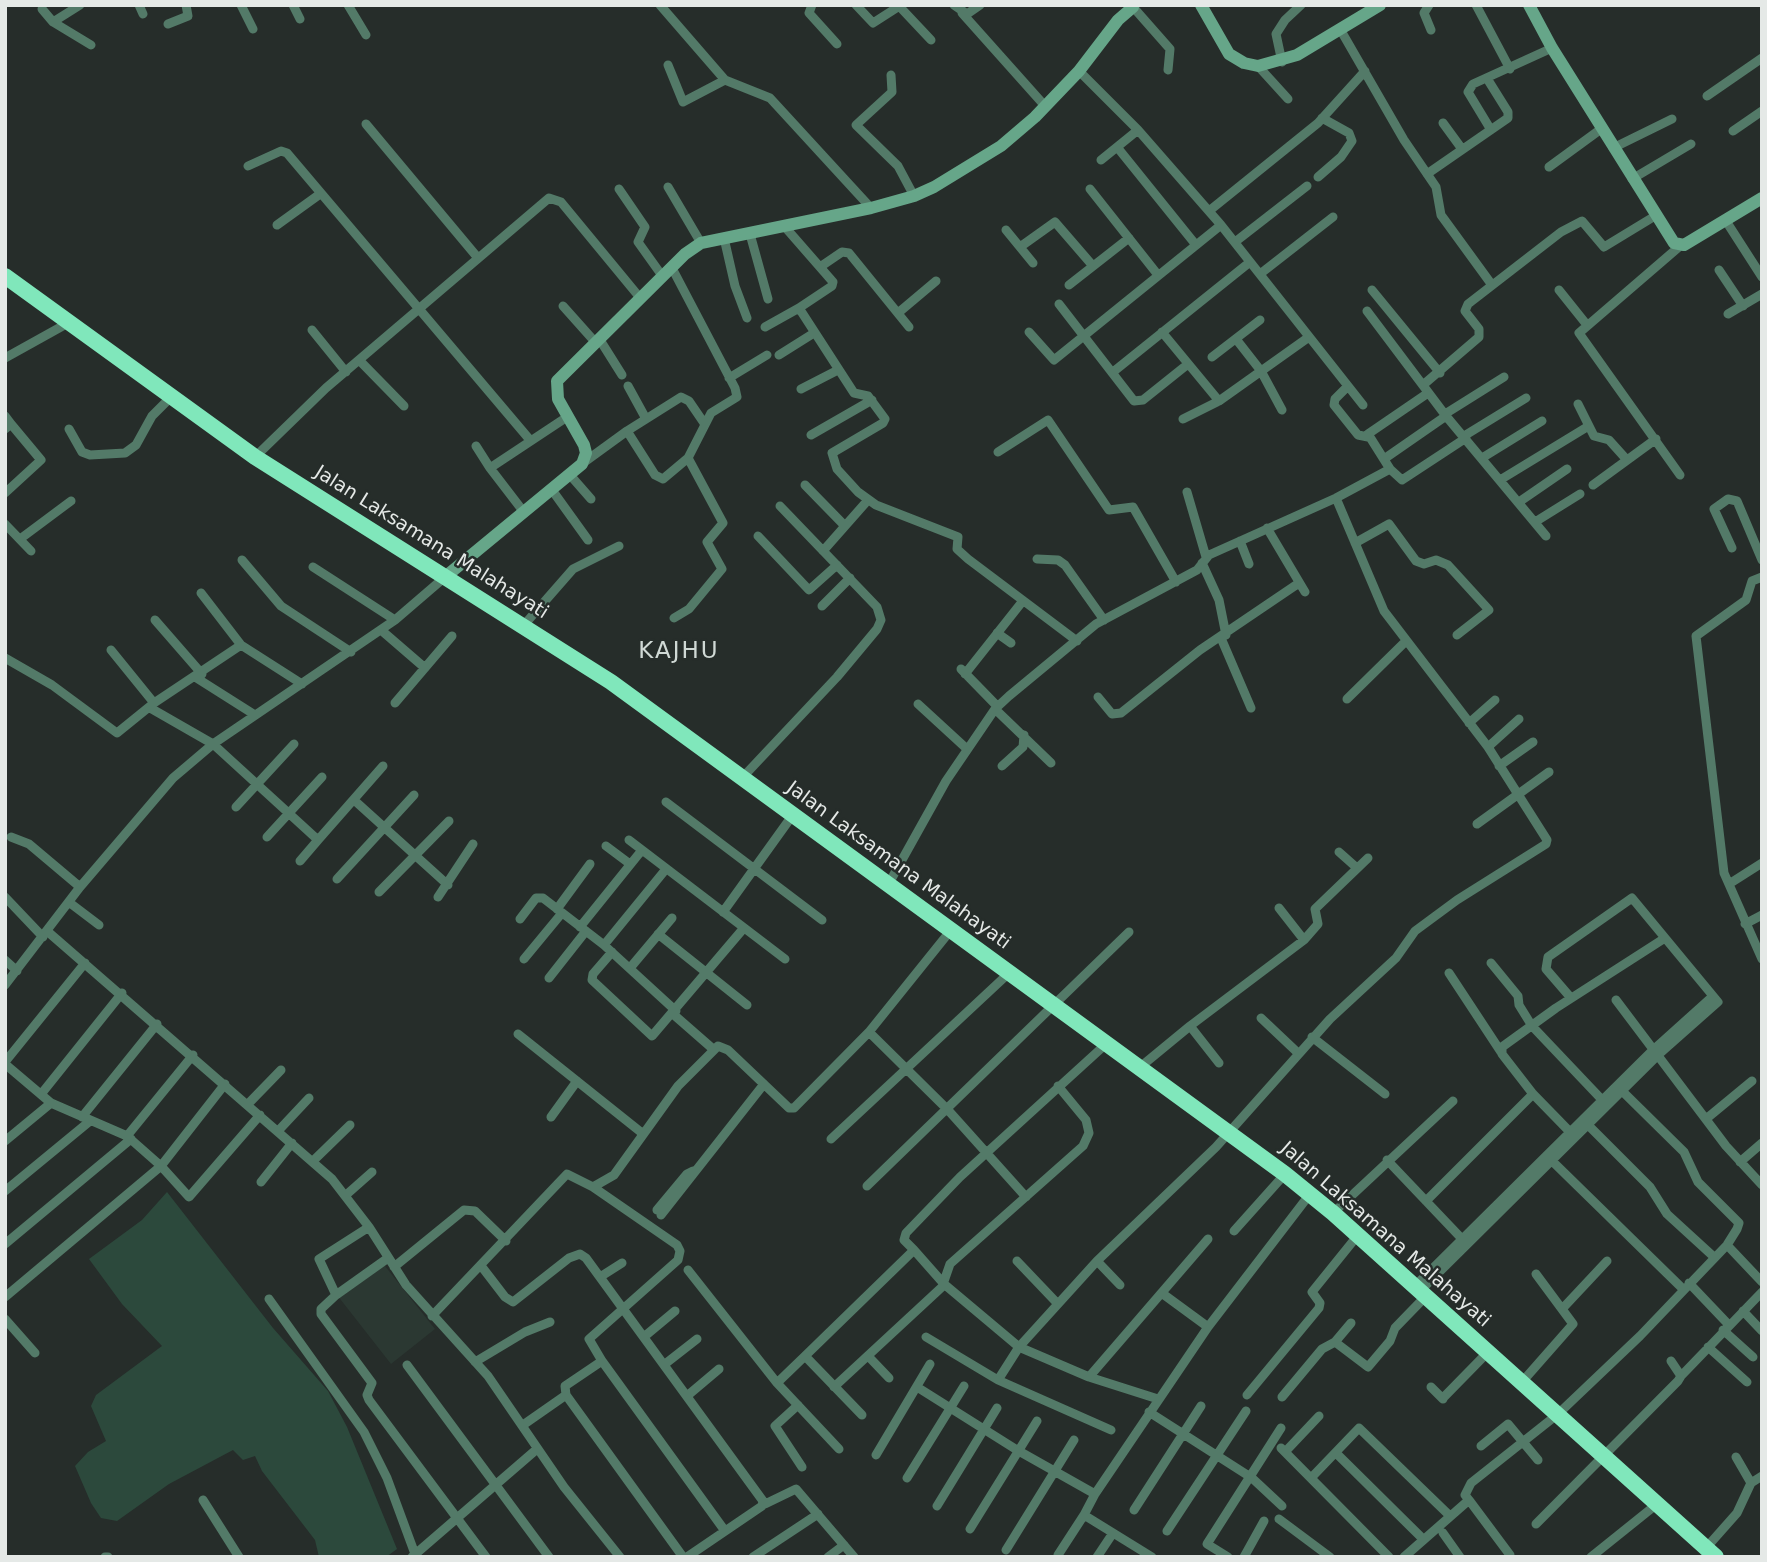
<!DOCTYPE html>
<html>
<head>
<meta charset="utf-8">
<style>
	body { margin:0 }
	#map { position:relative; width:1767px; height:1562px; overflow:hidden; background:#262d2a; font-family:"DejaVu Sans",sans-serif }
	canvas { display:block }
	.frame { position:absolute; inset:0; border:7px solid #e5e9e7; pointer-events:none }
</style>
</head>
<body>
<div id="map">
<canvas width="1767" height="1562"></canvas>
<div class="frame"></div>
</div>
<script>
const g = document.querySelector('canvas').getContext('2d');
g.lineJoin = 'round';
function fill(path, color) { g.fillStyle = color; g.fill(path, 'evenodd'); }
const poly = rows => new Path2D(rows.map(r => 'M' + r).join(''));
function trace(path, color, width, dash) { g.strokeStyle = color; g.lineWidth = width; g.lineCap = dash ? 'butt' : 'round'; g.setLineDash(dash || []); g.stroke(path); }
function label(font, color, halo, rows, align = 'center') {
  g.font = font + ' "DejaVu Sans",sans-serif'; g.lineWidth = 5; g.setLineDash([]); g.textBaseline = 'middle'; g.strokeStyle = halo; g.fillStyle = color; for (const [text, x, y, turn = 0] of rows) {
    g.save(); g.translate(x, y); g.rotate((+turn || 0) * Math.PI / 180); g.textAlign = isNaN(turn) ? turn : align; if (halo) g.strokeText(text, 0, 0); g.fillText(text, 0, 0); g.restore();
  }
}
fill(poly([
	[381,1261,435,1329,391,1364,337,1295]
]), '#2b3832');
fill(poly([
	[167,1192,273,1328,328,1391,347,1427,397,1549,386,1557,319,1557,315,1540,262,1471,255,1456,243,1460,233,1450,169,1484,117,1521,101,1518,91,1503,75,1466,88,1452,106,1441,91,1406,96,1395,162,1346,122,1304,89,1259,142,1220]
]), '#2c493c');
trace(poly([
	[139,5,143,14],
	[241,5,253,29],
	[293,5,300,19],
	[348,5,366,35],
	[660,5,725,80],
	[812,5,809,13,837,44],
	[856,5,873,23,901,5],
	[954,5,967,14,980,5],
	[1429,5,1424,13,1431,30],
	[1476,5,1510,69],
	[899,6,931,40],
	[1133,7,1170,49,1168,70],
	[42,9,53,22,91,45],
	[962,13,1045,106],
	[53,22,80,5],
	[168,24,188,16,186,5],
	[1340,29,1404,140,1436,187,1441,215,1492,285],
	[1282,62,1276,34,1285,20,1301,5],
	[668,65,683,102,725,80,770,98,871,208],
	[1258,66,1288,99],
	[1079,71,1138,130,1221,225,1363,405],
	[891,75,892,92,856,125,898,166,914,196],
	[1707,96,1762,58],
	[1443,123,1462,149],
	[366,124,478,258],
	[1491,130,1468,92,1473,84,1552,48],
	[1733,131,1762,111],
	[1117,147,1196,245],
	[1613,148,1672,119],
	[1101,160,1138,130],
	[248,166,281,151,287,153,530,440],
	[1549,167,1601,129],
	[1427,174,1508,118,1508,112,1488,80],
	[1318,177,1341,157,1352,141,1349,133,1322,118],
	[1632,179,1691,144],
	[668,187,701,243],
	[619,189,645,227,638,242,663,277],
	[1090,189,1158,275],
	[1209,211,1318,123,1365,71],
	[1726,221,1762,277],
	[277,225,320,194],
	[785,227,833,282,832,286,799,308,854,393,868,396,885,419,883,423,832,453,837,469,858,492,876,505,958,537,957,549,968,559,1077,641],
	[1006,230,1033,263],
	[750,234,768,299],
	[724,238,735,286,747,318],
	[1235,242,1307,186],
	[1680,246,1579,333,1680,475],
	[1020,247,1055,222,1093,266],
	[820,267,842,252,849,253,909,327],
	[672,268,735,388,737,397,711,413,688,458,663,479,655,475,627,431,681,397,689,401,704,423],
	[1719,270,1743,306],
	[1260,274,1333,217],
	[1069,285,1129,238],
	[1372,290,1440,373],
	[1559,290,1587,325],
	[1059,304,1134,401,1143,400,1188,364],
	[563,306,596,343],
	[1367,311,1446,416,1546,536],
	[898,313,936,281],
	[1728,314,1762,294],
	[765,327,799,308],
	[312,330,346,372],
	[1029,332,1054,360,1221,225],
	[1162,332,1219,401],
	[1236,339,1261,371,1282,410],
	[600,340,622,375],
	[779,355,814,333],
	[1212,357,1260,320],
	[5,358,68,323],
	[360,361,404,406],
	[1113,372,1250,262],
	[729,378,767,355],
	[1423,385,1479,337,1479,329,1465,311,1468,304,1561,232,1582,221,1604,247,1655,216],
	[628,386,645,417],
	[1348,386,1335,399,1334,405,1358,435,1368,437],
	[801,389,838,370],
	[1428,393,1368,434,1390,469,1402,480,1466,438],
	[1578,404,1594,436,1609,440,1627,460],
	[1445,414,1504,377],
	[5,416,11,424,5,429],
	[1183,419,1219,401,1309,337],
	[69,429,82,452,90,455,125,453,136,445,152,416,171,397],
	[811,435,872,400],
	[1464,436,1526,398],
	[476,446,490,468],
	[998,452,1048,420,1109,510,1133,507,1176,582],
	[255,457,326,388,549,198,561,202,641,299],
	[1482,458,1542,421],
	[1384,459,1446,416],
	[583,463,627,431],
	[570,475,591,499],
	[1500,480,1587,427],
	[805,485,845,526],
	[1593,485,1656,439],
	[552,490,588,540],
	[1187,492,1206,557],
	[5,493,41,460,11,424],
	[1519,502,1567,469],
	[523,511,490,468,567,417],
	[1535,522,1580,494],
	[5,524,31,551],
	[1267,528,1305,592],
	[758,536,809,590,837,565],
	[20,539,71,501],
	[1240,541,1249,564],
	[1355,543,1389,524,1416,561,1424,564,1436,560,1448,565,1489,610,1457,635],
	[1732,548,1714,509,1728,499,1737,501,1762,560],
	[823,551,868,500],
	[1037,559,1058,560,1065,565,1104,620],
	[242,560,281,606,351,652],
	[1202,563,1219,600,1226,635],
	[313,567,395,620],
	[1762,577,1752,581,1746,600,1696,636,1724,873,1762,959],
	[201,593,241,645,302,684],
	[822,606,850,578],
	[674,618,689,609,722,569,707,542,723,523,688,458],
	[155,620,202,674],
	[524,625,573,569,619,546],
	[381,630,425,668],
	[997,633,1011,643],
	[1221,638,1251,708],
	[111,650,154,703],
	[5,658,52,685,117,733,154,703,241,645],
	[961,669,997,706],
	[965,674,1022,602],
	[195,677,255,715],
	[1098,697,1112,714,1121,713,1200,650,1299,583],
	[1347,699,1406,641],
	[395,703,452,636],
	[918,704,967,749],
	[152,709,213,744,318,840,383,766],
	[995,709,1051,763],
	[1469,723,1495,700],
	[1488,747,1519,719],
	[1002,766,1023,747,1024,735],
	[1499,766,1533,742],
	[742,778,837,677,877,629,881,620,877,607,780,506],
	[354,800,448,885],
	[666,802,822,920],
	[236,807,294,744],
	[1477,824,1549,772],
	[11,837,29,844,80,887],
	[267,837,322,777],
	[629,840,785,959],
	[606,846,630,864],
	[1339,852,1357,868],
	[300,861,318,840],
	[337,879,414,795],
	[1729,884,1762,863],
	[888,885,946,781,995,709,1009,696,1096,624,1197,570,1209,555,1336,498,1390,469],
	[379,892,449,821],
	[5,897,43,937],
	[438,897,473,844],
	[70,903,99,925],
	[1279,908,1304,940],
	[557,909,590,864],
	[723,912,792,816],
	[520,919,536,898,543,898,604,945,676,1011],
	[1745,924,1762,915],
	[580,927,642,850],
	[47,931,332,1179,369,1227,406,1285,488,1376,564,1487,620,1557],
	[658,934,747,1005],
	[604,945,666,869],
	[612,952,593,974,592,980,652,1036,743,929],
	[524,959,562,913],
	[5,960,17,971],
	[1491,963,1518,996,1519,1005,1532,1026,1606,1104],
	[630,968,672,918],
	[1449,973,1501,1052],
	[549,978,586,931],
	[5,985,80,887,173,778,213,744,395,620,445,577],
	[1616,1000,1726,1146,1762,1185],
	[673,1014,713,1049],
	[1261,1018,1298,1053],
	[1190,1026,1304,940,1318,924,1315,909,1368,858],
	[869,1032,948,1110,1026,1197],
	[518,1034,642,1133],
	[1312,1037,1385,1094],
	[5,1062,85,963],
	[5,1064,51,1103,127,1136,161,1166,189,1197,260,1115],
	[1139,1068,1190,1026,1219,1063],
	[42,1093,122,993],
	[248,1104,281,1070],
	[82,1117,157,1024],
	[551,1117,577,1081],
	[1706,1119,1752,1081],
	[1585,1122,1650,1187,1667,1214,1714,1257],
	[279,1130,309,1098],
	[1570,1132,1533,1094,1502,1054,1502,1047,1556,1008,1665,938],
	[127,1136,193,1055],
	[831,1139,1009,973],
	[5,1141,51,1103],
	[1549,1158,1683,1289],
	[1387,1160,1464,1241],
	[313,1161,350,1125],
	[1740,1162,1762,1143],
	[261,1182,292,1143],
	[867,1186,1129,932],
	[593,1187,614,1175,678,1086,718,1046,728,1050,789,1108,794,1108,869,1032,951,930],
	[5,1191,90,1121],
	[346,1195,372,1172],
	[1426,1201,1533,1094],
	[657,1210,687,1174,693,1171],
	[1333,1213,1453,1101],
	[661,1215,764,1084],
	[1234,1231,1285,1174],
	[5,1244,131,1139],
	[1727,1245,1762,1282],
	[914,1250,904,1240,906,1233,960,1177,1106,1044],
	[388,1258,336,1295,321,1309,321,1314,372,1383,367,1395,369,1400,486,1557],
	[1017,1261,1057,1303],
	[1097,1261,1120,1285],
	[394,1267,464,1210,475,1211,506,1241],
	[482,1267,505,1297,513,1302,569,1258,580,1254,586,1258,763,1501,762,1506,687,1557],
	[688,1270,777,1383,839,1449],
	[600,1277,622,1263],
	[1689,1283,1728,1324],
	[1415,1286,1653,1050,1713,996],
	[1420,1291,1657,1056,1718,1002,1632,898,1548,957,1546,969,1571,998],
	[1163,1294,1208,1327],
	[336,1295,319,1259,369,1227],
	[5,1297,161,1166,225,1084],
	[269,1299,364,1432,387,1478,415,1554],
	[1563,1308,1607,1261],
	[1743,1311,1762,1331],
	[432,1316,567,1174,593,1187,677,1245,680,1251,678,1260,589,1339,602,1361,565,1386,566,1395,523,1425],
	[5,1319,35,1353],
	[1723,1330,1753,1357],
	[645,1336,675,1311],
	[926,1337,998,1380,1019,1347,1089,1377,1158,1399],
	[1335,1342,1368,1367,1390,1341,1395,1328,1426,1296],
	[1708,1347,1747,1382],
	[868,1356,889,1378],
	[602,1361,725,1531],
	[475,1362,525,1332,550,1322],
	[665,1364,697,1339],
	[407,1365,549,1557],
	[1681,1376,1762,1292],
	[1089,1377,1208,1239],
	[998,1380,1111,1430],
	[1522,1382,1573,1324,1536,1274],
	[777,1383,805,1356],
	[834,1387,942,1287,950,1264,1083,1146,1089,1133,1086,1120,1058,1086],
	[917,1387,1017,1450,1095,1494,1084,1515,1152,1557],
	[1431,1387,1443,1399],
	[566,1395,683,1557],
	[1247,1395,1319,1308,1320,1303,1312,1292,1358,1235],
	[687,1396,719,1369],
	[1282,1397,1322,1349,1335,1342,1351,1323],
	[1443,1398,1488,1352],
	[798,1405,775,1426,802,1467],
	[1149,1412,1252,1478,1282,1506],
	[862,1415,805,1356,914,1250,944,1284,1019,1347,1097,1261,1216,1147,1330,1019,1396,958,1415,931,1457,900,1546,844,1547,840,1488,747,1384,611,1336,498],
	[1481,1446,1508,1424,1538,1460],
	[1281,1448,1389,1557],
	[1285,1452,1319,1416],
	[1336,1453,1422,1538],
	[876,1455,930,1364],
	[1736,1457,1751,1483],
	[907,1478,964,1386],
	[1311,1478,1359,1428,1449,1515],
	[1095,1494,1208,1327,1310,1194],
	[203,1500,239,1557],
	[1469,1500,1465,1495,1471,1483,1558,1414,1640,1336,1727,1245,1737,1229,1739,1223,1698,1182,1684,1152,1617,1086],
	[765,1504,796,1489,854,1557],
	[937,1506,997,1408],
	[1134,1510,1201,1406],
	[1279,1519,1330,1557],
	[1536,1524,1678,1381,1681,1376,1671,1361],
	[970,1529,1037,1421],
	[1167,1531,1246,1411],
	[1443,1533,1460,1557],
	[1706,1548,1737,1513,1751,1483,1762,1476],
	[1006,1550,1074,1440],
	[1058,1555,1084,1515],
	[105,1557,108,1557],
	[412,1557,537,1449],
	[753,1557,818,1514],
	[828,1557,844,1545],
	[1097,1557,1113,1533],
	[1228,1557,1207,1544,1281,1428],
	[1244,1557,1264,1521],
	[1404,1557,1469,1500,1510,1555],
	[1591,1557,1657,1504]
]), '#537a68', 9);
trace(poly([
	[1201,5,1229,54,1244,63,1258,66,1297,55,1380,5],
	[1529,5,1552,48,1674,243,1684,245,1762,198],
	[445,577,582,464,586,453,584,445,558,399,557,381,685,254,701,243,871,208,914,196,934,187,1001,146,1035,117,1079,71,1118,20,1133,7]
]), '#66a689', 12);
trace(poly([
	[5,276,255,457,611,682,1285,1174,1333,1213,1716,1557]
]), '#80e7bb', 16);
label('19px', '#e5e9e7', '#262d2a', [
	["Jalan Laksamana Malahayati",431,543,32],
	["Jalan Laksamana Malahayati",898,866,36],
	["Jalan Laksamana Malahayati",1385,1235,41]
]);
g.letterSpacing = '2px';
label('23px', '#d0d9d5', '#262d2a', [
	["KAJHU",679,652]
]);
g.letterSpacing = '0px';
</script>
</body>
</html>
